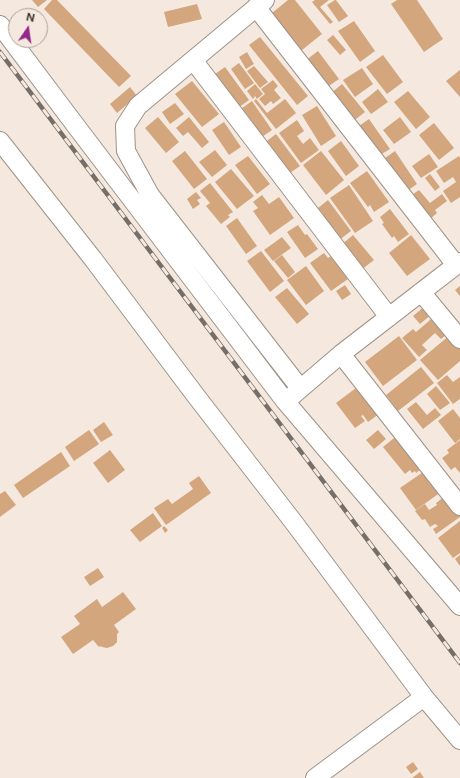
<!DOCTYPE html>
<html>
<head>
<meta charset="utf-8">
<style>
	body { margin:0 }
	#map { position:relative; width:460px; height:778px; overflow:hidden; background:#f5e9df; font-family:"Public Sans",sans-serif }
	canvas { display:block }
	.north { position:absolute; left:8px; top:8px; width:40px; height:40px; box-sizing:border-box; background:#f5e9df; border:1px solid #aba29a; border-radius:50%; rotate:13deg; font-size:11px; font-weight:700; line-height:16px; text-align:center; color:#3c3733 }
	.north::after { content:''; display:block; margin:auto; width:14px; height:18px; background:#952889; clip-path:polygon(50% 0,100% 100%,50% 72%,0 100%) }
</style>
</head>
<body>
<div id="map">
<canvas width="460" height="778"></canvas>
<div class="north">N</div>
</div>
<script>
const g = document.querySelector('canvas').getContext('2d');
g.lineJoin = 'round';
function fill(path, color) { g.fillStyle = color; g.fill(path, 'evenodd'); }
const poly = rows => new Path2D(rows.map(r => 'M' + r).join(''));
function trace(path, color, width, dash) { g.strokeStyle = color; g.lineWidth = width; g.lineCap = dash ? 'butt' : 'round'; g.setLineDash(dash || []); g.stroke(path); }
fill(poly([
	[32,0,47,0,38,7],
	[52,0,57,0,131,76,119,87,44,9],
	[288,0,295,0,322,34,297,54,267,17],
	[315,0,329,0,320,7,333,22,330,24,312,2],
	[335,0,336,0,348,16,339,22,327,5],
	[397,0,417,0,443,39,424,52,391,4],
	[197,4,202,19,168,27,164,12],
	[354,21,375,51,360,62,338,31],
	[333,35,346,50,340,55,327,40],
	[260,37,308,96,297,105,249,45],
	[318,51,339,79,326,88,305,61],
	[247,52,254,64,246,69,239,57],
	[383,55,403,82,387,94,366,67],
	[239,63,254,83,245,89,231,69],
	[254,66,268,82,260,88,247,71],
	[225,67,249,100,235,110,215,74],
	[362,68,373,84,355,97,343,80],
	[460,70,460,97,446,81],
	[273,80,278,86,274,90,281,98,273,104,271,101,265,106,259,99,265,94,261,89],
	[192,81,219,114,202,127,175,94],
	[255,84,263,94,257,99,255,96,253,99,247,91],
	[342,84,365,112,351,123,329,95],
	[130,87,137,96,117,113,110,104],
	[378,89,388,102,371,114,362,102],
	[408,91,430,117,416,129,394,102],
	[256,99,267,113,285,99,296,113,276,129,254,101],
	[252,101,272,130,259,139,238,111],
	[175,103,184,114,170,124,162,112],
	[317,106,336,136,321,146,302,115],
	[158,117,179,142,166,153,145,128],
	[189,117,209,142,202,148,188,132,183,136,176,128],
	[400,117,411,132,394,144,383,130],
	[369,119,390,149,377,157,356,128],
	[297,120,304,131,297,136,303,144,310,138,319,150,301,163,279,133],
	[224,122,241,147,229,155,212,130],
	[434,123,454,148,439,160,419,135],
	[276,134,300,166,287,175,263,144],
	[341,141,359,166,346,176,328,151],
	[215,150,227,165,212,177,199,162],
	[185,151,207,179,194,189,172,161],
	[321,151,344,180,326,195,303,165],
	[395,151,417,184,400,196,378,163],
	[429,154,438,167,421,178,412,166],
	[248,156,270,184,257,194,235,165],
	[459,156,460,158,460,197,451,203,443,191,456,182,453,177,444,183,436,171],
	[231,169,254,196,237,209,215,182],
	[367,171,389,202,374,212,370,205,368,207,350,183],
	[430,174,440,187,435,191,425,178],
	[210,183,233,212,228,215,230,217,221,224,206,206,210,203,200,191],
	[349,185,373,221,355,233,330,198],
	[419,190,430,203,442,194,447,201,435,210,437,213,428,221,409,197],
	[196,192,201,198,197,200,200,204,193,209,187,199],
	[262,195,269,204,279,197,294,218,270,235,253,211,258,208,253,202],
	[328,200,351,231,338,241,320,216,323,214,318,208],
	[390,209,409,234,398,242,394,236,392,238,382,224,384,223,380,217],
	[237,218,257,246,246,254,226,226],
	[298,225,305,235,307,234,318,249,305,258,287,232],
	[353,235,374,260,361,270,341,245],
	[411,235,430,259,407,276,389,253],
	[282,237,291,248,273,261,264,250],
	[261,251,284,281,270,292,247,261],
	[324,253,328,258,331,256,348,279,331,291,310,263],
	[282,255,295,272,288,278,274,261],
	[306,266,324,291,306,305,287,280],
	[345,285,351,294,342,300,336,291],
	[460,286,460,296,455,290],
	[287,288,309,314,297,324,275,297],
	[425,306,432,314,420,324,413,316],
	[436,315,450,332,441,339,435,333,422,345,427,350,419,357,402,338,413,329,416,332],
	[450,335,460,346,460,361,438,380,420,360],
	[399,336,417,360,383,386,365,362],
	[421,367,434,383,398,411,386,395],
	[447,375,453,382,460,377,460,399,453,404,437,383],
	[360,385,379,414,368,422,363,415,361,416,365,421,355,428,336,403],
	[436,386,450,403,440,410,427,394],
	[416,402,427,415,435,408,441,415,423,429,407,409],
	[453,409,460,418,460,439,455,443,438,421],
	[104,422,113,435,101,442,93,430],
	[89,430,99,444,74,461,65,447],
	[378,430,386,439,374,449,366,440],
	[399,434,425,466,416,473,415,471,412,473,410,470,405,474,383,447],
	[460,440,460,473,455,467,451,470,442,458,449,453,447,450],
	[110,450,125,470,108,483,93,463],
	[61,452,70,466,23,498,14,485],
	[426,470,441,492,416,510,400,488],
	[199,476,211,493,166,525,154,508,168,499,172,504,193,489,189,483],
	[5,491,16,505,0,517,0,494],
	[448,494,460,511,460,517,436,534,433,529,438,526,435,524,430,527,425,519,422,520,415,511,425,504,429,510,437,505,436,503],
	[153,513,162,526,140,542,130,530],
	[460,521,460,553,453,558,438,538],
	[164,526,168,530,165,533,162,528],
	[460,555,460,566,455,559],
	[98,568,104,577,90,586,84,577],
	[123,592,136,609,114,625,119,632,117,634,117,642,113,646,107,648,102,647,101,646,99,647,93,640,73,654,61,637,80,624,74,616,97,599,102,607],
	[413,762,418,769,411,774,406,767],
	[420,772,424,778,412,778]
]), '#d3a67d');
const minor = poly([
	[265,0,138,106,125,126,126,151,150,195,300,388],
	[256,7,456,265],
	[0,25,76,126,285,401,460,606],
	[193,60,389,317],
	[0,141,93,259,196,396,295,524,424,697,460,740],
	[421,292,460,339],
	[341,354,460,506],
	[292,396,341,354,460,262],
	[315,778,424,697]
]);
trace(minor, '#9d9389', 20);
trace(minor, '#fff', 18);
const rail = poly([
	[0,52,460,663]
]);
trace(rail, '#766f69', 4.5);
trace(rail, '#f5e9df', 3, [9]);
</script>
</body>
</html>
